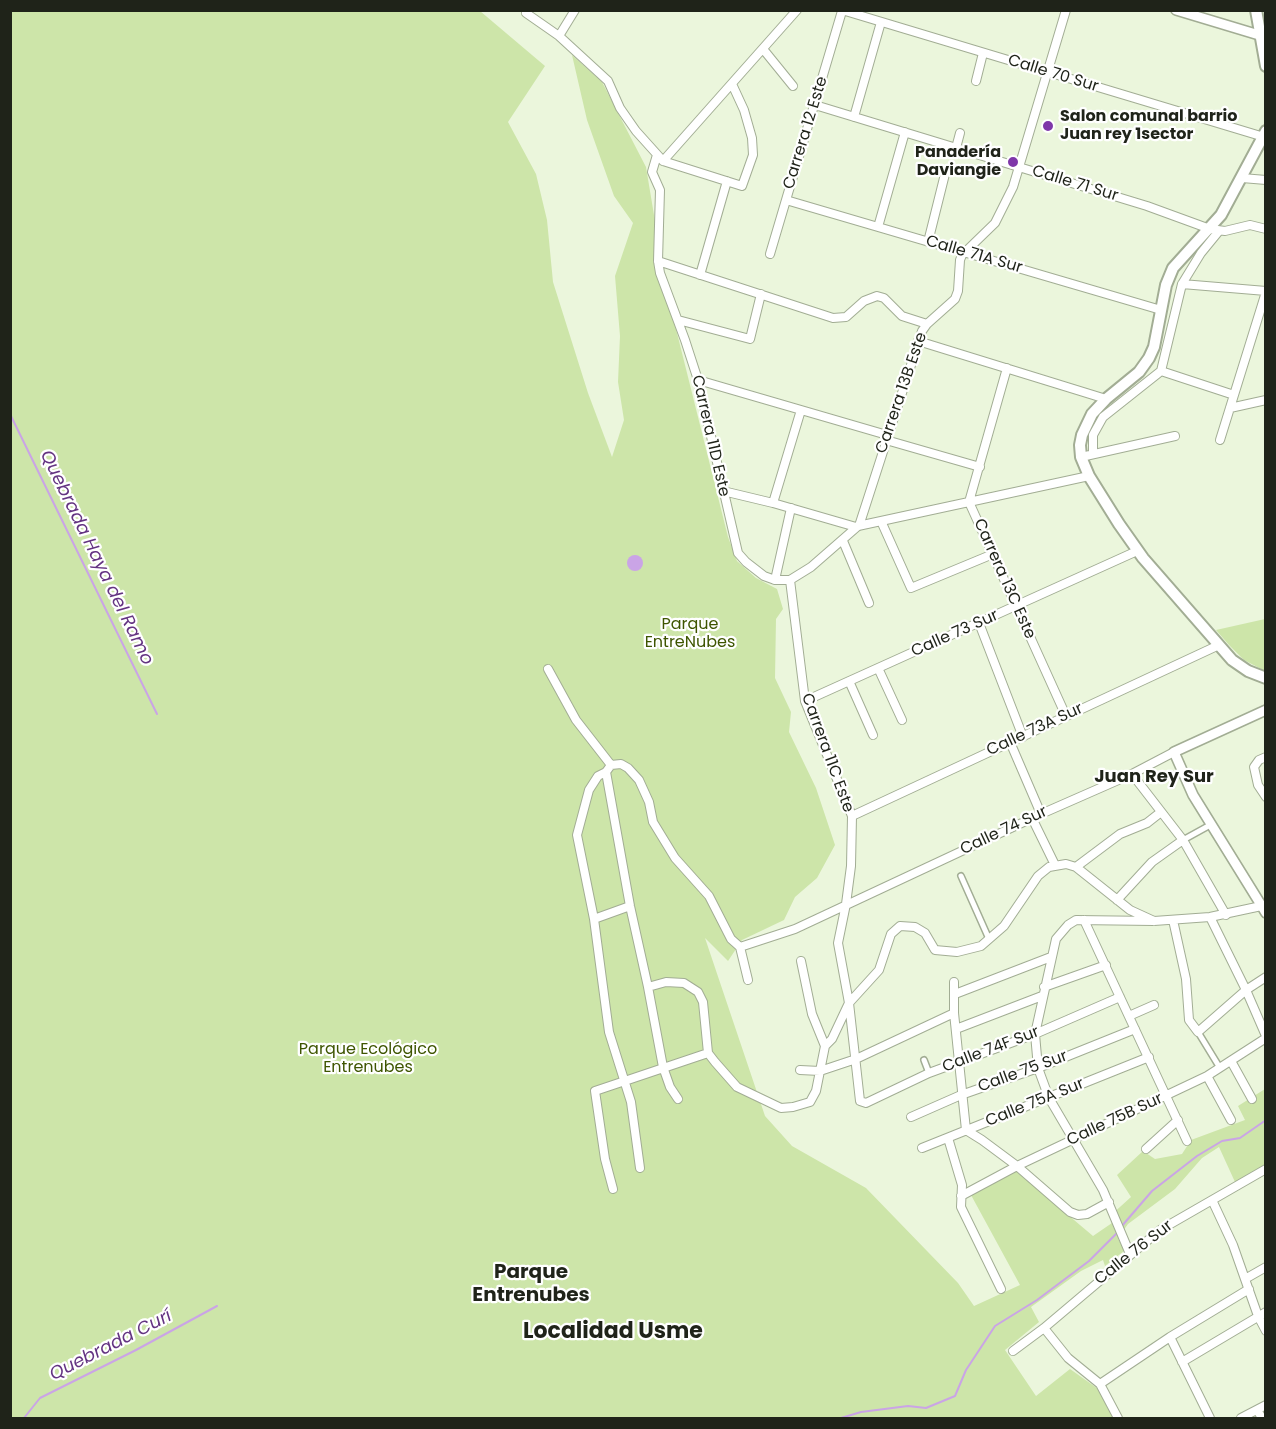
<!DOCTYPE html>
<html>
<head>
<meta charset="utf-8">
<style>
	body { margin:0 }
	#map { position:relative; width:1276px; height:1429px; overflow:hidden; background:#ebf6dc; font-family:Poppins,sans-serif }
	canvas { display:block }
	.frame { position:absolute; inset:0; border:12px solid #1f2319; pointer-events:none }
</style>
</head>
<body>
<div id="map">
<canvas width="1276" height="1429"></canvas>
<div class="frame"></div>
</div>
<script>
const g = document.querySelector('canvas').getContext('2d');
g.lineJoin = 'round';
function fill(path, color) { g.fillStyle = color; g.fill(path, 'evenodd'); }
const poly = rows => new Path2D(rows.map(r => 'M' + r).join(''));
function trace(path, color, width, dash) { g.strokeStyle = color; g.lineWidth = width; g.lineCap = dash ? 'butt' : 'round'; g.setLineDash(dash || []); g.stroke(path); }
function label(font, color, halo, rows, align = 'center') {
  g.font = font + ' Poppins,sans-serif'; g.lineWidth = 4.5; g.setLineDash([]); g.textBaseline = 'middle'; g.strokeStyle = halo; g.fillStyle = color; for (const [text, x, y, turn = 0] of rows) {
    g.save(); g.translate(x, y); g.rotate((+turn || 0) * Math.PI / 180); g.textAlign = isNaN(turn) ? turn : align; if (halo) g.strokeText(text, 0, 0); g.fillText(text, 0, 0); g.restore();
  }
}
fill(poly([
	[10,11,480,11,545,66,508,122,536,174,547,220,553,282,588,393,612,457,624,420,618,382,620,336,615,276,633,223,614,196,587,120,572,55,602,82,646,167,655,221,655,266,674,321,728,537,737,561,756,578,777,589,783,609,776,619,775,678,791,712,789,732,816,788,835,845,817,878,795,897,784,920,742,940,728,961,705,938,765,1116,792,1146,866,1188,958,1283,974,1306,1020,1285,971,1195,1016,1171,1093,1236,1112,1223,1110,1216,1131,1197,1117,1175,1143,1151,1155,1159,1182,1154,1191,1140,1245,1120,1238,1106,1265,1089,1265,1165,1235,1182,1219,1147,1202,1158,1175,1189,1128,1224,1118,1238,1124,1251,1105,1266,1103,1260,1081,1271,1031,1307,1039,1322,1005,1350,1036,1396,1070,1369,1101,1391,1114,1418,11,1418],
	[1265,619,1266,619,1265,671,1244,660,1229,645,1216,630]
]), '#cde5a9');
fill(poly([
	'627 563a8 8 0 1 1 16 0a8 8 0 1 1-16 0Z'
]), '#caa4e6');
trace(poly([
	[10,414,157,714],
	[1121,1227,1152,1191,1197,1156,1222,1141,1240,1138,1266,1120],
	[24,1418,40,1398,136,1350,217,1306],
	[841,1418,861,1412,908,1406,926,1408,955,1396,966,1370,995,1326,1037,1300,1089,1261,1118,1232]
]), '#caa4e6', 2);
const pedestrian = poly([
	[1183,840,1212,824],
	[961,876,989,939],
	[1198,1032,1220,1068],
	[924,1060,929,1073]
]);
const minor = poly([
	[842,10,1264,137],
	[526,13,559,36,608,81,620,108,636,131,663,161,742,186,753,155,752,138,744,110,732,84],
	[559,36,575,10],
	[763,49,793,86],
	[976,81,983,53],
	[815,105,1147,206,1210,229,1225,231,1250,225,1266,229],
	[854,117,881,22],
	[956,148,960,133],
	[657,155,652,172,660,190,658,261,660,273,685,340,698,380,738,553,746,562,764,576,775,580,790,580],
	[663,161,797,10],
	[1242,178,1266,180],
	[786,200,1161,310],
	[878,227,905,132],
	[928,242,945,174],
	[770,254,842,11],
	[658,261,833,318,846,317,864,301,877,296,884,298,902,316,927,324],
	[700,275,727,181],
	[1182,284,1266,291],
	[678,320,750,339,761,294],
	[918,341,1106,399],
	[1007,368,969,502,1066,716],
	[1161,371,1234,395],
	[698,380,887,435],
	[1230,408,1266,400],
	[886,440,980,467],
	[1220,440,1266,292],
	[1093,454,1093,435,1103,417,1161,371,1182,284,1201,253,1219,231],
	[1081,457,1175,436],
	[723,491,773,503,856,527],
	[773,503,801,410],
	[881,521,911,588,993,554],
	[859,526,922,331,927,324,955,299,958,291,960,260,962,255,995,223,1013,187,1066,10],
	[843,541,869,603],
	[775,580,791,508],
	[790,580,805,701,852,816,851,866,846,904,838,943,849,1003,860,1101,866,1103,929,1073,1035,1034,1120,997],
	[790,580,811,567,858,526,1089,476],
	[979,623,1023,737],
	[878,668,902,720],
	[548,669,576,720,611,765],
	[849,681,873,735],
	[805,701,1137,551],
	[1010,742,1041,814],
	[1266,757,1259,760,1254,767,1258,785,1266,797],
	[611,765,606,772,598,776,589,790,577,835,594,919,609,1032,631,1102,640,1168],
	[611,765,621,764,628,768,639,780,649,802,653,822,675,858,709,896,731,939,740,947,748,980],
	[606,772,630,906,648,987,663,1067,670,1087,678,1099],
	[1132,774,1183,840,1226,915],
	[852,816,1219,645],
	[1032,818,1055,865],
	[1076,867,1120,834,1147,823,1161,812],
	[1117,900,1152,862,1183,840],
	[1210,917,1246,990,1266,1036],
	[594,919,630,906],
	[1084,920,1187,1141],
	[1173,920,1186,979,1189,1020,1198,1032,1246,990,1266,977],
	[740,947,795,929,1041,814,1132,774,1174,752],
	[801,961,812,1014,825,1046],
	[954,982,954,1013,966,1130,982,1140,1017,1166,1070,1212,1078,1215,1087,1214,1109,1202],
	[648,987,666,982,684,983,698,992,703,1002,708,1053,715,1062,737,1087,781,1108,793,1107,810,1102,816,1091,825,1046,832,1039,849,1003,879,970,891,934,900,926,915,927,925,933,935,950,957,952,981,946,1004,926,1038,876,1049,867,1066,864,1076,867,1130,910,1154,921],
	[1044,987,1106,965],
	[955,994,1051,957],
	[1129,1016,1154,1005],
	[956,1029,1042,996],
	[1231,1061,1252,1099],
	[800,1070,820,1071,856,1059,954,1013],
	[1207,1076,1231,1120],
	[911,1117,961,1095,1038,1068,1135,1029],
	[948,1138,962,1185,961,1207,1001,1289],
	[922,1148,1149,1057],
	[1146,1149,1178,1120],
	[613,1189,605,1159,595,1091,708,1053],
	[961,1196,1017,1166,1207,1076,1266,1038],
	[1212,1200,1233,1245,1258,1316,1266,1331],
	[1130,1254,1103,1190,1049,1098,1038,1068,1035,1034,1056,939,1068,925,1076,920,1154,921,1210,917,1266,905],
	[1245,1279,1266,1267],
	[1044,1328,1068,1358,1100,1384,1118,1418],
	[1170,1337,1210,1418],
	[1013,1351,1044,1328,1160,1230,1266,1169],
	[1182,1362,1266,1312],
	[1100,1384,1170,1337,1249,1289],
	[1257,1410,1262,1418],
	[1241,1418,1266,1405]
]);
const tertiary = poly([
	[1176,10,1259,35],
	[1266,710,1174,752,1193,795,1266,913]
]);
const secondary = poly([
	[1256,10,1266,66],
	[1266,131,1221,215,1173,268,1166,285,1154,347,1149,358,1139,372,1106,399,1092,414,1082,435,1080,445,1081,457,1089,476,1119,524,1143,558,1232,660,1248,671,1266,678]
]);
trace(pedestrian, '#a2ad94', 8);
trace(minor, '#a2ad94', 10);
trace(tertiary, '#a2ad94', 12);
trace(secondary, '#a2ad94', 14);
trace(pedestrian, '#fff', 5);
trace(minor, '#fff', 8);
trace(tertiary, '#fff', 9);
trace(secondary, '#fff', 10);
for (const [x, y, r, color] of [
	[1048,126,6,"#7f37a9"],
	[1013,162,6,"#7f37a9"]
]) { const dot = new Path2D(); dot.arc(x, y, r, 0, 2 * Math.PI); g.fillStyle = color; g.fill(dot); trace(dot, '#fff', 2); }
label('16px', '#1f2319', '#fff', [
	["Calle 70 Sur",1053,74,17],
	["Carrera 12 Este",806,133,-73],
	["Calle 71 Sur",1075,184,17],
	["Calle 71A Sur",974,255,16],
	["Carrera 13B Este",902,393,-71],
	["Carrera 11D Este",710,436,77],
	["Carrera 13C Este",1004,579,66],
	["Calle 73 Sur",955,634,-24],
	["Calle 73A Sur",1035,730,-25],
	["Carrera 11C Este",827,753,70],
	["Calle 74 Sur",1004,831,-25],
	["Calle 74F Sur",991,1050,-21],
	["Calle 75 Sur",1023,1072,-20],
	["Calle 75A Sur",1035,1103,-22],
	["Calle 75B Sur",1115,1120,-25],
	["Calle 76 Sur",1134,1253,-38]
]);
label('bold 16px', '#1f2319', '#fff', [
	["Salon comunal barrio",1060,117],
	["Juan rey 1sector",1060,135],
	["Panadería",1001,153,"right"],
	["Daviangie",1001,171,"right"]
], 'left');
label('16px', '#3e5500', '#fff', [
	["Parque",690,625],
	["EntreNubes",690,643],
	["Parque Ecológico",368,1050],
	["Entrenubes",368,1068]
]);
label('italic 18px', '#643482', '#fff', [
	["Quebrada Haya del Ramo",96,558,64],
	["Quebrada Curí",111,1346,-27]
]);
label('bold 18px', '#1f2319', '#fff', [
	["Juan Rey Sur",1154,777]
]);
label('bold 20px', '#1f2319', '#fff', [
	["Parque",531,1273],
	["Entrenubes",531,1296]
]);
label('bold 22px', '#1f2319', '#fff', [
	["Localidad Usme",613,1332]
]);
</script>
</body>
</html>
